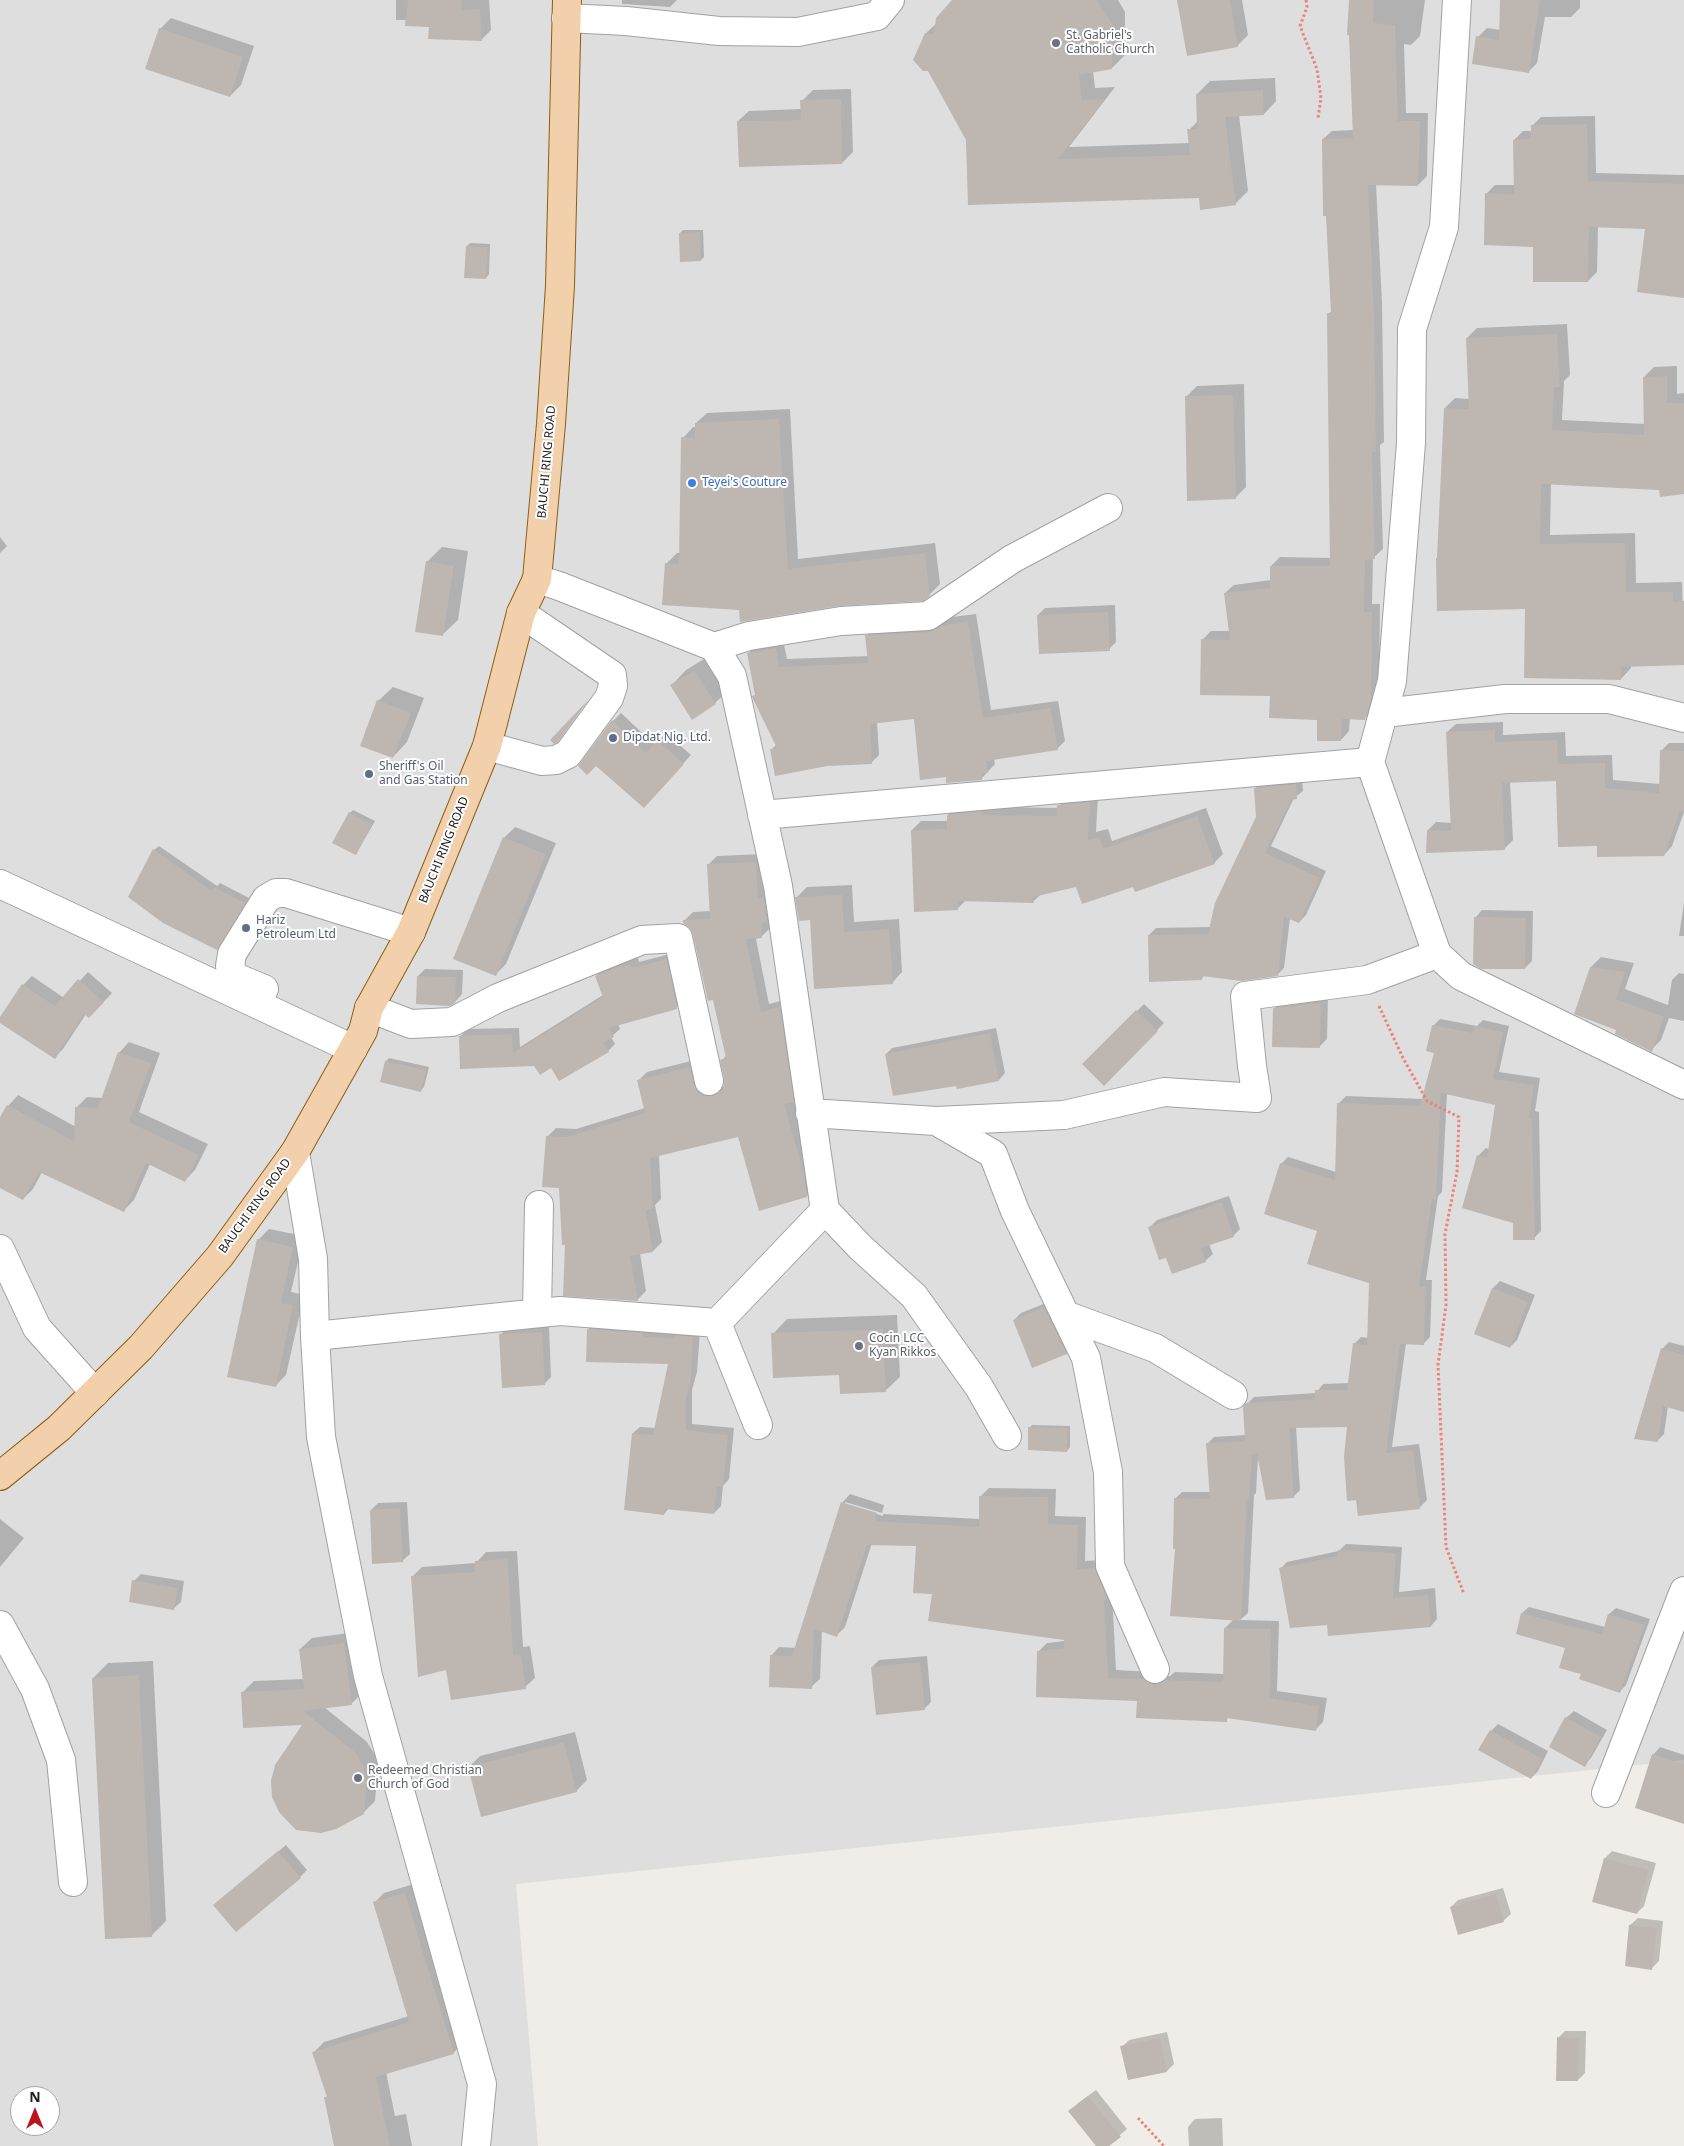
<!DOCTYPE html>
<html>
<head>
<meta charset="utf-8">
<style>
	body { margin:0 }
	#map { position:relative; width:1684px; height:2146px; overflow:hidden; background:#f0ede8; font-family:"Noto Sans",sans-serif }
	canvas { display:block }
	.north { position:absolute; left:10px; top:2086px; width:50px; height:50px; box-sizing:border-box; background:#fff; border:1px solid #a6a6a6; border-radius:50%; rotate:0deg; font-size:14px; font-weight:700; line-height:20px; text-align:center; color:#212121 }
	.north::after { content:''; display:block; margin:auto; width:18px; height:22px; background:#bb161e; clip-path:polygon(50% 0,100% 100%,50% 72%,0 100%) }
</style>
</head>
<body>
<div id="map">
<canvas width="1684" height="2146"></canvas>
<div class="north">N</div>
</div>
<script>
const g = document.querySelector('canvas').getContext('2d');
g.lineJoin = 'round';
function fill(path, color) { g.fillStyle = color; g.fill(path, 'evenodd'); }
const poly = rows => new Path2D(rows.map(r => 'M' + r).join(''));
function trace(path, color, width, dash) { g.strokeStyle = color; g.lineWidth = width; g.lineCap = dash ? 'butt' : 'round'; g.setLineDash(dash || []); g.stroke(path); }
function label(font, color, halo, rows, align = 'center') {
  g.font = font + ' "Noto Sans",sans-serif'; g.lineWidth = 4; g.setLineDash([]); g.textBaseline = 'middle'; g.strokeStyle = halo; g.fillStyle = color; for (const [text, x, y, turn = 0] of rows) {
    g.save(); g.translate(x, y); g.rotate((+turn || 0) * Math.PI / 180); g.textAlign = isNaN(turn) ? turn : align; if (halo) g.strokeText(text, 0, 0); g.fillText(text, 0, 0); g.restore();
  }
}
fill(poly([
	[0,0,1684,0,1684,1760,516,1884,538,2146,0,2146],
	[20,2096,50,2096,50,2126,20,2126]
]), '#dedede');
fill(poly([
	[396,0,489,0,491,30,481,40,407,20,396,20],
	[622,0,677,0,670,7,622,4],
	[953,0,1118,0,1125,12,1125,55,1112,68,1093,71,1095,88,1115,87,1069,147,1190,143,1189,130,1198,121,1197,94,1210,81,1275,78,1276,101,1264,114,1239,115,1248,191,1235,204,968,139,926,33,937,23],
	[1178,0,1242,0,1248,35,1238,45,1188,54],
	[1350,0,1425,0,1420,36,1411,45,1404,44,1406,113,1428,113,1427,176,1418,185,1376,184,1382,303,1384,442,1380,445,1383,549,1373,558,1372,604,1380,604,1379,690,1374,710,1365,718,1350,718,1349,731,1341,740,1319,719,1272,695,1202,640,1211,631,1230,631,1225,593,1234,585,1271,580,1271,566,1280,557,1331,558,1329,314,1332,310,1323,139,1332,131,1354,130],
	[1501,0,1580,0,1580,8,1571,17,1545,17,1537,63,1528,72,1478,37,1487,28,1501,30],
	[171,18,254,46,241,85,230,96,160,29],
	[851,89,853,152,842,163,738,121,749,111,802,109,802,101,813,90],
	[1595,116,1596,173,1684,175,1684,296,1646,228,1598,226,1597,272,1588,281,1534,246,1486,194,1495,185,1515,185,1514,140,1523,131,1532,131,1532,126,1541,117],
	[683,230,703,230,704,257,701,260,680,233],
	[470,243,490,244,489,274,486,278,467,246],
	[1567,324,1570,375,1564,381,1562,420,1645,424,1644,377,1654,367,1677,366,1677,394,1684,393,1684,492,1660,488,1551,483,1550,535,1635,533,1636,583,1682,582,1684,663,1631,665,1631,668,1621,679,1526,608,1439,557,1445,408,1455,398,1469,399,1467,338,1477,328],
	[1244,384,1246,487,1235,498,1186,397,1197,386],
	[790,409,798,559,935,543,940,584,929,595,740,608,666,564,677,553,681,553,683,438,693,427,696,427,696,423,707,413],
	[0,537,7,546,0,553],
	[442,547,468,551,458,620,443,634,427,562],
	[1115,605,1116,642,1109,649,1038,615,1045,608],
	[976,614,991,710,1058,701,1065,741,1057,749,994,758,995,764,981,779,947,776,915,718,877,722,879,755,871,763,771,750,777,744,756,694,749,653,757,645,783,640,787,659,869,656,866,636,874,628,938,624,952,617],
	[709,656,730,689,715,703,672,685,686,670],
	[393,687,424,698,407,742,393,757,378,701],
	[621,713,655,745,666,733,691,755,652,798,596,764,613,721],
	[1503,722,1503,735,1565,732,1566,756,1612,755,1613,780,1660,784,1661,751,1669,743,1684,743,1684,812,1672,846,1664,855,1598,845,1557,780,1510,781,1513,840,1504,849,1428,830,1436,822,1452,823,1447,732,1456,724],
	[1302,778,1303,791,1294,798,1271,846,1326,871,1306,915,1299,922,1290,918,1284,968,1277,975,1205,975,1201,979,1149,935,1156,928,1211,927,1257,817,1256,788,1262,781],
	[1098,794,1096,832,1108,829,1112,841,1206,808,1223,854,1214,863,1134,885,1077,885,1042,893,1034,901,966,900,957,909,912,830,921,821,948,821,948,815,957,806,1058,808,1067,797],
	[353,810,375,821,356,854,350,813],
	[515,827,556,843,506,964,495,975,504,838],
	[159,846,217,886,220,883,249,898,217,949,154,850],
	[764,854,770,928,761,937,756,939,769,1004,788,999,802,1092,794,1099,812,1164,816,1187,807,1196,739,1135,659,1155,661,1199,655,1205,662,1242,653,1251,640,1253,646,1291,637,1300,566,1244,560,1187,547,1137,556,1128,576,1129,645,1108,638,1081,647,1072,699,1059,713,1087,725,1086,726,1078,722,1060,727,1055,714,998,694,934,691,927,684,921,693,912,711,911,708,865,717,856],
	[852,885,854,922,899,919,902,972,892,983,811,919,797,897,807,887],
	[1684,903,1684,936,1679,936],
	[1482,910,1533,911,1532,961,1525,968,1475,918],
	[674,953,684,1000,677,1007,618,1024,620,1029,611,1037,615,1044,608,1051,552,1067,534,1065,460,1037,467,1029,519,1028,520,1047,603,995,596,976,603,969,626,960,638,958,639,962],
	[1601,957,1634,963,1625,989,1668,1005,1672,980,1679,973,1684,974,1684,1021,1669,1018,1661,1040,1651,1050,1618,1029,1591,967],
	[425,969,463,970,462,994,455,1002,418,976],
	[88,972,112,993,98,1008,86,1014,63,1049,55,1057,0,1022,23,985,32,976,64,998],
	[1328,996,1327,1039,1320,1046,1274,1009,1281,1001],
	[1144,1004,1164,1023,1104,1084,1084,1064],
	[1440,1019,1477,1026,1483,1020,1509,1026,1499,1072,1540,1078,1535,1111,1539,1112,1541,1231,1534,1238,1514,1222,1463,1207,1479,1155,1486,1148,1490,1150,1497,1104,1447,1093,1442,1192,1438,1196,1426,1280,1432,1280,1430,1337,1423,1344,1406,1343,1392,1447,1419,1444,1427,1500,1420,1507,1349,1426,1296,1427,1300,1490,1293,1497,1258,1457,1256,1493,1254,1495,1248,1613,1240,1620,1279,1621,1277,1691,1327,1698,1323,1722,1315,1730,1229,1717,1226,1720,1138,1700,1039,1651,1047,1643,1065,1641,1065,1639,934,1593,917,1545,872,1543,845,1627,837,1635,822,1630,820,1679,811,1687,771,1656,779,1647,796,1648,842,1503,850,1494,884,1505,882,1513,845,1502,845,1504,883,1516,883,1514,980,1519,981,1496,989,1488,1056,1489,1055,1516,1086,1517,1085,1561,1103,1560,1112,1593,1116,1670,1152,1672,1162,1677,1170,1676,1175,1672,1224,1674,1225,1628,1234,1619,1177,1548,1175,1499,1182,1492,1211,1492,1207,1444,1214,1437,1246,1435,1244,1407,1254,1397,1316,1393,1323,1384,1349,1383,1354,1344,1361,1337,1368,1338,1371,1282,1319,1230,1281,1164,1288,1157,1336,1172,1339,1103,1346,1096,1423,1099,1436,1052,1433,1026],
	[996,1028,1005,1073,999,1080,958,1087,957,1084,886,1054,892,1048],
	[129,1042,160,1053,139,1112,208,1144,195,1170,185,1180,150,1164,134,1200,124,1210,42,1172,33,1189,23,1199,0,1186,0,1120,8,1106,18,1095,76,1127,77,1107,87,1097,103,1098,119,1053],
	[389,1058,429,1067,424,1087,421,1090,386,1061],
	[1229,1196,1240,1229,1233,1236,1209,1244,1213,1254,1205,1261,1167,1256,1149,1228,1157,1220],
	[269,1229,304,1236,291,1292,304,1295,286,1375,275,1386,258,1240],
	[1500,1281,1535,1295,1517,1340,1510,1347,1475,1333,1493,1288],
	[1051,1301,1073,1346,1066,1353,1014,1320,1021,1313],
	[897,1315,900,1377,885,1391,840,1374,773,1334,787,1319],
	[595,1323,700,1331,697,1372,692,1390,692,1424,734,1428,729,1479,723,1486,721,1506,714,1513,669,1508,664,1514,633,1433,640,1427,656,1428,670,1363,588,1329],
	[549,1325,551,1377,544,1384,500,1335,508,1328],
	[1669,1342,1684,1346,1684,1409,1668,1406,1664,1434,1657,1441,1662,1349],
	[1032,1425,1070,1426,1070,1447,1067,1451,1029,1428],
	[407,1502,410,1554,402,1561,371,1510,378,1503],
	[0,1519,24,1538,0,1567],
	[1346,1544,1402,1547,1399,1592,1435,1588,1437,1619,1431,1626,1328,1624,1280,1569,1287,1562,1339,1551],
	[517,1551,523,1647,530,1646,535,1678,525,1687,447,1668,413,1576,422,1567,476,1563,486,1552],
	[141,1574,184,1581,181,1602,173,1609,134,1581],
	[1529,1607,1605,1627,1609,1614,1616,1608,1650,1619,1626,1685,1619,1692,1583,1673,1567,1647,1522,1613],
	[356,1632,363,1692,351,1704,324,1707,367,1742,375,1755,378,1769,375,1801,363,1813,304,1724,242,1693,254,1681,304,1679,300,1649,312,1638],
	[927,1656,931,1702,924,1709,872,1667,879,1660],
	[153,1661,166,1921,151,1936,93,1678,108,1663],
	[1574,1711,1607,1730,1591,1758,1584,1765,1566,1718],
	[1498,1724,1548,1751,1538,1771,1531,1778,1491,1731],
	[575,1732,587,1780,576,1791,469,1767,480,1756],
	[1660,1747,1684,1755,1684,1819,1653,1755],
	[286,1845,307,1870,300,1877,222,1898],
	[1612,1851,1656,1863,1644,1906,1637,1913,1593,1901,1605,1858],
	[414,1884,463,2044,453,2053,386,2072,395,2116,406,2114,412,2146,335,2146,325,2098,328,2095,314,2052,324,2042,409,2016,374,1903,384,1893],
	[1503,1888,1511,1914,1503,1921,1451,1907,1458,1900],
	[1638,1918,1663,1921,1659,1961,1652,1968,1630,1925],
	[1565,2031,1586,2031,1585,2073,1578,2080,1558,2038],
	[1167,2032,1174,2064,1167,2071,1128,2079,1122,2047,1129,2040],
	[1096,2090,1127,2129,1107,2146,1097,2146,1077,2104],
	[1222,2118,1223,2146,1189,2146,1188,2127,1195,2119]
]), '#0003');
fill(poly([
	[408,0,462,0,462,10,480,9,482,41,428,39,429,27,405,26],
	[952,0,1097,0,1113,25,1112,69,1079,75,1082,100,1105,99,1058,159,1190,155,1187,129,1197,129,1196,94,1263,90,1264,115,1225,117,1236,205,1200,210,1199,198,968,205,966,140,928,71,923,71,913,60,925,33,934,34,936,18],
	[1177,0,1230,0,1238,47,1187,56],
	[1349,0,1374,0,1373,23,1395,25,1398,121,1420,121,1418,186,1368,185,1374,313,1376,452,1372,452,1375,559,1365,560,1364,612,1372,612,1371,700,1365,720,1342,719,1341,741,1317,741,1317,720,1269,718,1270,696,1200,695,1201,639,1230,640,1224,593,1270,588,1270,566,1330,566,1327,313,1331,313,1326,216,1323,216,1322,139,1353,138,1349,35,1347,35],
	[1500,0,1540,0,1529,73,1472,64,1476,36,1499,40],
	[159,28,243,57,230,97,145,69],
	[841,99,842,164,739,167,737,121,801,120,800,100],
	[1587,124,1588,181,1684,184,1684,298,1637,292,1645,229,1589,227,1588,282,1533,282,1533,247,1484,245,1485,193,1514,194,1513,140,1531,139,1531,125],
	[700,232,701,261,680,262,679,233],
	[466,246,488,247,486,279,464,278],
	[1557,334,1560,387,1554,387,1552,430,1644,435,1643,377,1667,376,1667,403,1684,403,1684,494,1660,497,1659,490,1541,484,1540,544,1625,543,1626,592,1673,592,1673,602,1684,601,1684,665,1621,667,1621,680,1524,678,1525,609,1437,611,1436,558,1437,558,1444,408,1469,409,1466,338],
	[1233,395,1236,499,1187,501,1185,396],
	[779,419,788,569,925,553,930,596,923,601,839,606,740,622,739,610,662,605,665,563,679,564,681,437,695,438,695,423],
	[426,561,454,566,443,636,415,632],
	[1108,612,1110,651,1039,654,1037,615],
	[968,621,983,718,1051,708,1058,750,986,761,988,773,982,773,982,780,946,783,946,777,920,780,914,719,870,724,872,764,827,766,775,776,770,749,777,748,753,699,752,696,755,695,747,653,776,648,779,667,868,663,865,635,929,632,943,625],
	[694,670,716,704,692,720,670,685],
	[589,699,558,742,554,744,550,740],
	[377,700,411,713,393,758,360,746],
	[612,720,646,753,657,740,684,764,644,808,596,766,587,775,578,766],
	[1495,730,1495,742,1557,740,1558,764,1605,763,1605,788,1659,793,1660,750,1684,751,1684,812,1680,811,1664,856,1597,857,1597,846,1558,847,1556,781,1502,783,1505,850,1426,853,1427,830,1451,831,1446,732],
	[1296,784,1297,799,1291,800,1265,853,1320,878,1299,923,1284,917,1278,976,1242,981,1202,976,1202,980,1149,982,1148,935,1208,934,1215,903,1256,817,1254,788],
	[1090,802,1088,840,1100,837,1103,849,1197,816,1215,864,1135,892,1133,887,1082,904,1076,887,1033,897,1034,903,958,901,958,910,914,912,911,830,947,829,947,815,982,811,983,815,1056,816,1057,805],
	[349,812,372,824,356,855,332,843],
	[503,837,546,854,496,976,453,959],
	[153,849,212,891,214,887,245,903,217,950,163,923,128,897],
	[756,862,758,899,764,898,767,922,761,923,762,938,746,939,761,1012,780,1007,794,1102,784,1104,804,1173,807,1197,759,1211,738,1137,650,1158,653,1209,646,1210,653,1252,630,1256,638,1301,563,1296,565,1245,562,1245,559,1188,542,1187,546,1136,566,1137,645,1113,637,1080,690,1067,694,1084,698,1092,704,1096,712,1096,720,1092,724,1086,724,1078,720,1060,726,1058,713,1000,708,1001,693,935,690,928,683,923,683,920,710,919,707,864],
	[842,895,844,932,889,929,893,984,814,989,810,920,799,921,795,897],
	[1474,917,1526,918,1525,969,1481,969,1473,964],
	[667,959,677,1009,609,1028,614,1037,603,1043,609,1052,559,1081,551,1068,540,1075,534,1066,460,1069,459,1036,512,1034,513,1053,603,997,595,976,618,967,631,964,632,968],
	[1590,967,1625,972,1616,999,1664,1017,1652,1052,1615,1034,1616,1030,1574,1014],
	[417,976,456,977,455,1003,450,1006,416,1004],
	[78,979,104,1002,89,1018,84,1014,55,1059,0,1023,0,1017,22,984,55,1006],
	[1321,1003,1320,1048,1272,1047,1273,1008],
	[1136,1010,1158,1031,1104,1086,1082,1064],
	[1432,1025,1473,1033,1475,1026,1503,1032,1493,1079,1534,1085,1529,1118,1532,1119,1535,1240,1513,1240,1513,1223,1462,1208,1477,1155,1487,1158,1495,1105,1441,1093,1436,1200,1432,1199,1419,1286,1426,1287,1424,1345,1400,1344,1386,1453,1413,1450,1420,1509,1358,1516,1356,1500,1347,1501,1344,1457,1347,1427,1289,1428,1294,1498,1266,1500,1257,1454,1252,1454,1249,1501,1247,1502,1241,1621,1170,1616,1175,1549,1173,1549,1174,1498,1210,1499,1206,1443,1245,1441,1243,1406,1246,1403,1315,1399,1315,1390,1347,1390,1353,1343,1367,1345,1369,1283,1307,1264,1317,1231,1264,1214,1280,1163,1335,1180,1337,1103,1420,1106,1434,1053,1426,1051],
	[990,1033,999,1081,957,1089,956,1086,893,1096,885,1054],
	[118,1052,151,1063,129,1122,199,1155,185,1182,146,1163,124,1212,39,1172,23,1200,0,1188,0,1117,7,1105,74,1141,75,1107,98,1108],
	[385,1061,426,1070,421,1092,380,1082],
	[1222,1202,1234,1237,1201,1248,1206,1262,1172,1274,1166,1258,1159,1260,1148,1227],
	[257,1239,293,1247,281,1303,293,1305,276,1387,227,1377],
	[1492,1288,1528,1302,1510,1348,1474,1334],
	[1044,1307,1067,1354,1032,1368,1013,1320],
	[587,1329,643,1333,644,1337,674,1338,675,1335,693,1337,691,1380,686,1398,686,1430,728,1435,723,1487,717,1487,714,1514,665,1509,664,1515,624,1510,632,1433,653,1435,668,1364,586,1362],
	[883,1329,886,1392,840,1394,839,1375,773,1378,771,1333],
	[542,1332,545,1385,502,1388,499,1334],
	[1661,1348,1684,1355,1684,1412,1663,1406,1658,1442,1634,1439],
	[1028,1427,1068,1428,1067,1452,1028,1450],
	[979,1496,1048,1497,1048,1524,1078,1525,1077,1569,1095,1568,1106,1597,1107,1600,1104,1600,1108,1678,1144,1679,1154,1685,1161,1683,1166,1680,1223,1682,1224,1628,1271,1629,1270,1698,1319,1706,1316,1731,1227,1718,1227,1722,1136,1718,1137,1701,1036,1697,1037,1651,1064,1648,1064,1640,928,1621,932,1594,913,1593,916,1546,867,1545,837,1637,814,1629,812,1689,769,1687,770,1655,792,1656,841,1502,877,1513,875,1521,979,1527],
	[400,1508,403,1562,372,1564,370,1510],
	[1338,1550,1396,1553,1393,1598,1428,1595,1431,1627,1328,1636,1327,1625,1290,1628,1279,1568,1338,1556],
	[508,1559,513,1656,521,1655,526,1689,451,1700,446,1670,418,1677,411,1576,475,1572,475,1561],
	[132,1580,178,1588,174,1610,129,1602],
	[1521,1613,1602,1634,1608,1614,1645,1625,1620,1693,1579,1679,1581,1674,1559,1668,1565,1648,1516,1634],
	[344,1643,352,1705,303,1711,356,1753,363,1766,367,1781,364,1814,336,1829,321,1833,296,1830,279,1812,272,1797,271,1781,275,1765,302,1725,243,1728,241,1692,304,1689,299,1649],
	[920,1662,925,1710,876,1715,871,1667],
	[139,1675,152,1937,105,1939,92,1678],
	[1565,1717,1601,1737,1585,1767,1549,1747],
	[1490,1730,1542,1759,1531,1779,1478,1750],
	[564,1742,577,1792,481,1817,468,1767],
	[1652,1754,1684,1764,1684,1824,1635,1808],
	[278,1851,301,1878,236,1932,213,1905],
	[1604,1858,1649,1870,1637,1914,1592,1902],
	[405,1893,454,2054,376,2077,390,2146,334,2146,324,2097,327,2097,312,2052,409,2022,373,1902],
	[1496,1894,1504,1922,1458,1935,1450,1907],
	[1629,1925,1657,1928,1652,1970,1625,1966],
	[1557,2037,1579,2038,1578,2081,1556,2081],
	[1160,2038,1167,2072,1128,2080,1120,2046],
	[1088,2096,1121,2137,1109,2146,1096,2146,1068,2111]
]), '#bdb6b1');
const minor = poly([
	[1457,0,1444,227,1412,329,1411,443,1392,681,1370,762,1437,954,1461,976,1684,1085],
	[566,18,626,21,719,31,798,32,877,16,890,0],
	[537,579,559,586,714,647,732,676,778,886,825,1210,860,1247,914,1296,979,1387,1007,1436],
	[714,647,749,636,841,621,928,616,1012,559,1108,508],
	[1384,713,1505,699,1609,699,1684,718],
	[487,746,542,761,556,760,568,754,609,698,613,686,612,675,521,613],
	[762,815,1370,762],
	[0,884,353,1049],
	[264,989,235,977,230,966,232,954,266,899,276,893,286,893,411,932],
	[369,1008,411,1024,452,1022,498,998,642,940,678,938,709,1081],
	[810,1113,936,1121,993,1154,1015,1211,1086,1358,1108,1472,1110,1566,1155,1669],
	[936,1121,1064,1115,1164,1092,1257,1098,1252,1066,1245,996,1367,980,1437,954],
	[295,1152,313,1259,315,1336,321,1437,368,1676,482,2084,476,2146],
	[0,1249,37,1328,95,1393],
	[537,1313,539,1205],
	[1065,1315,1155,1348,1233,1395],
	[717,1323,825,1210],
	[315,1336,560,1311,717,1323,758,1425],
	[0,1625,35,1689,61,1760,73,1882],
	[1606,1793,1684,1591]
]);
const major = poly([
	[0,1476,59,1428,141,1347,220,1256,295,1152,363,1031,369,1008,411,932,487,746,521,613,537,579,551,424,560,286,567,0]
]);
trace(minor, '#a2a2a2', 30);
trace(major, '#8d5d11', 30);
trace(poly([
	[1306,0,1307,7,1300,26,1317,69,1321,98,1318,118],
	[1379,1006,1403,1058,1427,1101,1459,1117,1457,1172,1445,1234,1446,1305,1438,1365,1446,1547,1464,1594],
	[1138,2118,1164,2146]
]), '#eb837e', 3, [2.5, 2.5]);
trace(minor, '#fff', 28);
trace(major, '#f2d0ab', 28);
for (const [x, y, r, color] of [
	[1056,43,5,"#6b7280"],
	[692,483,5,"#3f7fe0"],
	[613,738,5,"#5c6f8a"],
	[369,774,5,"#5c6f8a"],
	[246,928,5,"#5c6f8a"],
	[859,1346,5,"#6b7280"],
	[358,1778,5,"#6b7280"]
]) { const dot = new Path2D(); dot.arc(x, y, r, 0, 2 * Math.PI); g.fillStyle = color; g.fill(dot); trace(dot, '#fff', 2); }
label('12px', '#5b616d', '#fff', [
	["St. Gabriel's",1066,36],
	["Catholic Church",1066,50],
	["Cocin LCC",869,1339],
	["Kyan Rikkos",869,1353],
	["Redeemed Christian",368,1771],
	["Church of God",368,1785]
], 'left');
label('12px', '#212121', '#fff', [
	["BAUCHI RING ROAD",547,462,-85],
	["BAUCHI RING ROAD",444,850,-68],
	["BAUCHI RING ROAD",255,1206,-54]
]);
label('12px', '#366cbe', '#fff', [
	["Teyei's Couture",702,483]
], 'left');
label('12px', '#4e5e75', '#fff', [
	["Dipdat Nig. Ltd.",623,738],
	["Sheriff's Oil",379,767],
	["and Gas Station",379,781],
	["Hariz",256,921],
	["Petroleum Ltd",256,935]
], 'left');
</script>
</body>
</html>
